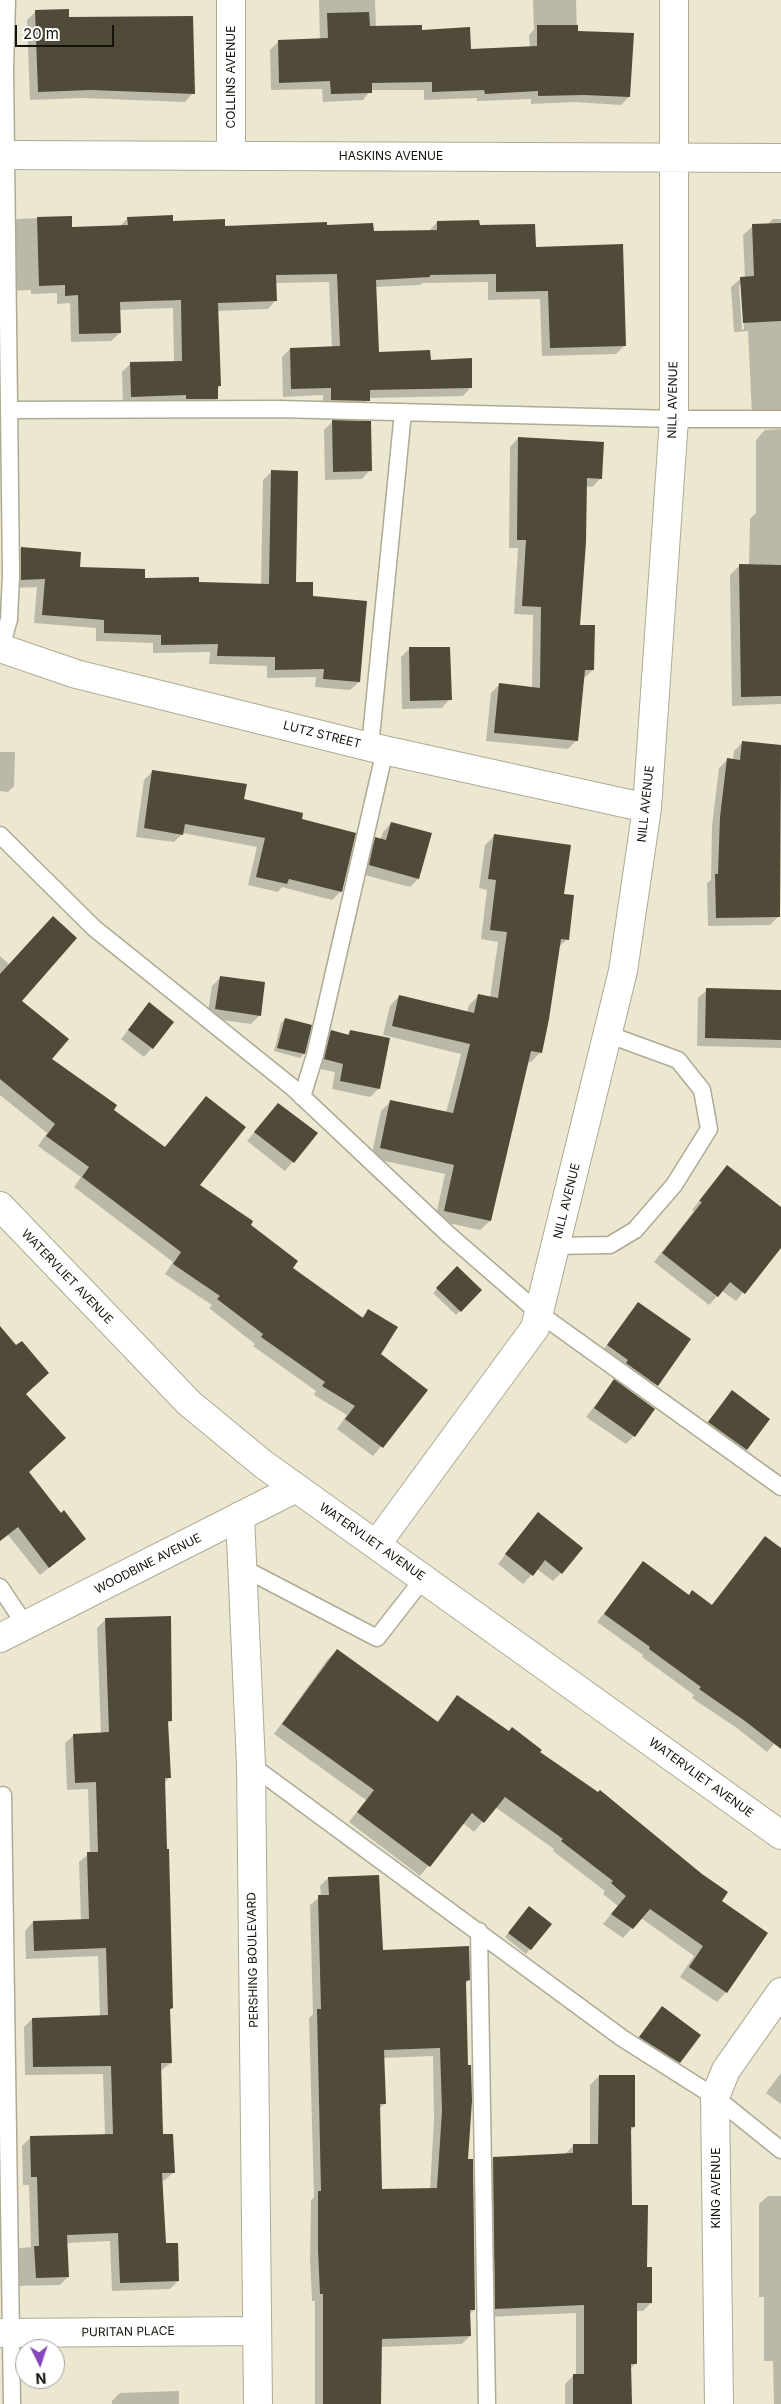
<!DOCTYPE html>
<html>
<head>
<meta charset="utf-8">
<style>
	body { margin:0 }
	#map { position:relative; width:781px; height:2404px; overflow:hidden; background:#ece7d1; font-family:Inter,sans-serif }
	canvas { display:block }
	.north { position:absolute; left:15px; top:2339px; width:50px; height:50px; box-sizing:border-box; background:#fff; border:1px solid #a1a09d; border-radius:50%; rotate:176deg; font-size:14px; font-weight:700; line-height:20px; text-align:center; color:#14120a }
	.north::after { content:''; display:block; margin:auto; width:18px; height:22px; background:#8747bc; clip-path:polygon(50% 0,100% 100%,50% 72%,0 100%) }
	.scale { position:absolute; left:15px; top:25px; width:99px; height:22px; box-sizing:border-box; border:2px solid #14120a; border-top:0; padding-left:6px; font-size:15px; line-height:18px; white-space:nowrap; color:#14120a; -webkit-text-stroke:4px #fff; paint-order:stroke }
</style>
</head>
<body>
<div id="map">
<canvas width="781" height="2404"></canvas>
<div class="north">N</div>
<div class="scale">20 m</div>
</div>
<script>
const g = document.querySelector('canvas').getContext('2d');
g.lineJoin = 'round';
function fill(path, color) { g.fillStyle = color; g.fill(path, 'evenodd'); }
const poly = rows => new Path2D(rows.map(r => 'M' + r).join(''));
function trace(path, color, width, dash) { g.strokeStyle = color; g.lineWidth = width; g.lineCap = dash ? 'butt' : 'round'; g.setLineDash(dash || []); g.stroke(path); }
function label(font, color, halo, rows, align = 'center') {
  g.font = font + ' Inter,sans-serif'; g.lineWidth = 5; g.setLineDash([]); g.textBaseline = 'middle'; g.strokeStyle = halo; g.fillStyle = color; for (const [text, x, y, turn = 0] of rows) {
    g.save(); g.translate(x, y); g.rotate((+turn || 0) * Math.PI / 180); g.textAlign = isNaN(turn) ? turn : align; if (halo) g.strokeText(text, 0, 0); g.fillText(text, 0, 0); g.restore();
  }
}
fill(poly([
	[319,0,375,0,376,27,421,31,470,50,530,48,529,35,534,30,533,0,576,0,577,32,629,97,621,105,575,102,531,104,531,99,477,101,477,98,424,100,424,90,371,90,363,100,323,102,322,89,271,90,270,50,278,42,320,40],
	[35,12,193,93,185,102,82,98,30,100,27,20],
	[70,217,71,228,120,226,128,218,224,228,326,227,372,233,429,231,437,222,478,226,534,248,625,345,616,354,542,356,540,299,488,300,488,282,423,283,420,285,375,287,378,353,429,361,471,387,463,396,369,398,360,409,323,408,323,395,283,397,282,357,290,349,332,347,329,282,275,283,276,300,268,309,217,311,220,386,217,389,217,399,208,407,123,405,122,372,130,364,174,362,173,308,119,310,120,333,111,341,71,342,70,303,57,304,57,293,31,294,31,290,10,291,9,228,17,219],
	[773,219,781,219,781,427,776,419,752,415,748,331,734,332,731,287,741,278,745,278,743,235,753,226,767,225],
	[739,285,742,285,744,329,742,330],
	[332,422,370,470,362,479,325,480,324,430],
	[781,429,781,704,732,706,730,575,740,565,749,565,750,519,756,513,756,440,765,430],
	[518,438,601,478,592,487,585,486,578,626,593,670,584,678,576,741,568,749,486,741,491,693,499,685,532,688,533,615,514,614,518,548,509,548,510,447],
	[271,472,295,583,359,682,350,690,315,687,316,677,267,678,267,666,209,664,210,652,153,653,153,643,96,641,96,628,34,623,37,587,13,588,13,557,21,548,79,568,144,579,261,585,263,480],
	[410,648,450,699,442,708,402,709,401,657],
	[742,743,781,746,779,916,770,925,708,926,707,883,711,880,712,826,719,768,727,760,733,760,734,751],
	[0,752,15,752,14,786,8,792,0,791],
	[153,771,300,820,341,891,332,900,282,887,278,892,248,885,257,847,183,833,174,842,136,837,144,780],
	[391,823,418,879,410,887,361,874,367,847,376,839,380,840,383,832],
	[495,835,563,895,567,939,558,948,540,1053,531,1062,527,1062,490,1221,480,1230,435,1220,445,1174,371,1158,381,1111,391,1101,446,1113,461,1054,383,1035,390,1006,399,996,467,1012,469,1005,479,995,490,998,498,942,481,939,487,890,479,888,485,845],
	[0,956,10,965,20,1001,50,1060,112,1110,164,1148,206,1098,198,1185,249,1225,291,1268,361,1318,368,1311,379,1355,427,1391,373,1456,337,1429,347,1415,314,1395,316,1391,253,1346,255,1344,209,1308,212,1305,165,1274,173,1262,74,1187,81,1177,38,1146,47,1133,0,1095],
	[221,977,260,1015,251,1024,207,1018,212,986],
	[707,990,781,992,781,1048,697,1046,698,998],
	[149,1004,152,1048,144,1057,121,1039],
	[285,1019,310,1026,304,1054,300,1058,274,1051,281,1023],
	[331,1031,346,1035,350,1032,379,1088,370,1097,332,1089,335,1072,316,1068,323,1040],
	[278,1104,316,1134,285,1171,247,1141],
	[727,1167,781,1208,781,1246,736,1301,722,1291,709,1305,654,1262,694,1211,692,1210],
	[457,1268,480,1290,456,1315,433,1293],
	[638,1304,690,1339,648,1394,600,1354],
	[0,1328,25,1394,27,1472,60,1514,85,1539,40,1575,8,1535,0,1541],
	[614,1381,634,1436,626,1444,586,1417],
	[732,1392,768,1419,738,1458,700,1431],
	[530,1523,561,1573,553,1581,537,1569,523,1584,498,1564],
	[765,1538,781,1550,781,1736,767,1752,737,1728,692,1698,694,1695,642,1657,643,1655,597,1622,643,1563,688,1596,711,1606],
	[170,1618,171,1721,167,1724,169,1778,164,1783,172,2008,168,2011,171,2063,160,2071,162,2135,174,2172,165,2180,162,2181,165,2244,178,2281,170,2289,112,2291,110,2241,67,2243,68,2277,60,2285,12,2286,12,2256,20,2248,31,2247,29,2185,23,2185,22,2146,30,2138,105,2135,103,2074,25,2075,24,2027,32,2019,100,2016,98,1956,26,1959,25,1931,33,1922,81,1921,79,1862,90,1853,88,1789,67,1790,65,1743,74,1735,101,1734,97,1628,105,1620],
	[337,1651,436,1723,458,1697,538,1753,720,1902,726,1992,717,2002,680,1977,694,1956,641,1918,623,1938,603,1924,618,1906,603,1894,605,1891,553,1851,554,1849,495,1807,474,1832,463,1823,420,1876,349,1822,366,1800,274,1734,327,1660],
	[328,1878,382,1951,469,1980,465,1984,467,2160,474,2310,469,2315,470,2336,462,2344,380,2347,380,2404,315,2404,315,2301,312,2301,310,2259,311,2200,314,2197,309,2018,313,2014,310,1905,321,1896,320,1886],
	[433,2056,434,2120,430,2189,381,2190,379,2109,385,2103,383,2058],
	[525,1912,550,1924,526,1954,505,1937],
	[662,2008,679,2062,671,2071,632,2046],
	[781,2073,781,2104,766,2093],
	[599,2076,634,2127,630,2131,630,2206,646,2269,651,2303,643,2311,635,2311,636,2363,630,2369,630,2404,565,2404,565,2384,573,2376,576,2376,576,2313,487,2317,485,2167,493,2159,565,2154,573,2146,590,2146,590,2085],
	[768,2196,781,2196,781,2404,774,2404,773,2361,764,2361,764,2297,759,2297,759,2204],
	[179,2391,179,2404,112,2404,112,2401,120,2393]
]), '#0003');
fill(poly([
	[69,9,69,17,193,16,195,94,91,90,38,92,35,10],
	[369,12,370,26,422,25,422,30,470,27,471,49,537,46,537,25,578,25,578,31,634,33,630,97,584,95,538,96,538,91,485,94,484,90,432,92,432,82,372,83,372,93,331,94,330,81,279,83,278,40,328,38,327,13],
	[173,215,173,221,225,219,225,226,327,222,327,225,373,223,374,231,437,230,437,221,479,220,480,225,535,224,536,247,623,244,626,346,550,348,548,291,496,292,496,274,430,275,430,277,376,280,379,352,430,350,431,360,472,358,472,388,370,390,370,401,331,400,331,388,291,389,290,348,340,346,337,274,276,275,277,301,218,303,221,386,218,386,218,399,186,399,186,395,131,397,130,362,182,361,181,300,120,302,121,333,79,334,78,295,65,296,65,285,39,286,37,217,72,216,72,227,128,225,127,217],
	[781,223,781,321,743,323,740,277,754,276,752,224],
	[332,420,371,421,372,471,333,472],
	[518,437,604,442,602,479,587,478,586,542,580,625,595,625,594,670,585,670,578,741,494,733,499,683,540,688,541,607,522,606,526,540,517,540],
	[271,470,298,471,296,582,313,582,313,596,367,601,360,682,323,679,324,669,275,670,275,657,217,656,218,644,161,645,161,635,104,633,104,620,42,615,45,579,21,580,21,547,81,552,80,567,145,569,145,578,199,577,199,582,269,584],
	[739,564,781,565,781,696,741,697],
	[409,647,450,647,452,700,410,701],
	[742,741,781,745,780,917,716,918,715,874,718,874,720,817,727,758,740,760],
	[152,770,247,784,244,799,303,813,302,819,356,833,342,892,289,879,287,884,256,877,265,838,185,824,183,835,144,828],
	[391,822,432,833,419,879,369,865,375,837,386,840],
	[494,834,571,845,564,894,574,895,569,940,561,939,549,1019,542,1053,531,1051,491,1221,444,1211,454,1165,380,1148,390,1100,453,1113,470,1044,392,1026,399,995,474,1013,478,994,498,998,507,932,490,930,496,880,488,879],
	[53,916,77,938,22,1001,69,1039,52,1059,117,1105,114,1110,165,1147,206,1096,246,1127,200,1185,253,1221,251,1225,298,1261,293,1268,363,1318,368,1309,398,1327,381,1354,428,1390,383,1448,345,1419,355,1406,322,1386,325,1382,261,1337,263,1334,217,1299,220,1296,173,1264,181,1252,82,1177,89,1167,46,1136,55,1124,0,1079,0,974],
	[220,976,265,982,261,1016,215,1009],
	[706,988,781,990,781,1040,705,1038],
	[149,1002,174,1022,153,1049,128,1030],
	[285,1018,312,1025,305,1054,277,1048],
	[331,1030,349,1035,350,1030,390,1038,380,1089,340,1081,343,1064,324,1059],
	[278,1103,318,1133,294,1163,254,1132],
	[727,1165,781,1207,781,1248,745,1294,730,1282,718,1297,662,1253,702,1202,699,1201],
	[457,1266,482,1290,461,1312,436,1288],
	[638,1302,691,1339,658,1386,626,1363,628,1360,607,1345],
	[0,1326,16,1345,22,1341,49,1373,26,1394,66,1438,29,1472,61,1513,64,1510,86,1539,49,1568,18,1527,0,1541],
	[614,1379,655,1409,635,1437,594,1408],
	[732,1390,770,1419,747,1450,708,1422],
	[538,1512,583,1548,562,1574,545,1560,533,1576,505,1554],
	[765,1536,781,1548,781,1749,745,1721,699,1689,701,1687,649,1649,650,1647,604,1614,643,1561,689,1595,692,1590,712,1605],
	[171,1616,172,1721,168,1721,171,1778,165,1778,167,1849,169,1849,173,2008,170,2009,172,2063,161,2063,163,2134,173,2134,175,2173,162,2173,166,2243,178,2243,179,2281,120,2283,118,2233,67,2235,69,2277,36,2278,34,2246,39,2246,37,2177,31,2177,30,2136,113,2134,111,2066,33,2067,32,2018,108,2015,106,1948,34,1951,33,1921,89,1919,87,1852,98,1852,96,1782,75,1783,73,1734,109,1732,105,1618],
	[337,1649,438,1722,457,1695,509,1731,512,1727,542,1750,540,1752,598,1792,600,1790,702,1874,728,1892,722,1901,768,1933,727,1993,689,1967,703,1946,650,1909,633,1929,611,1914,626,1896,611,1883,613,1881,561,1841,563,1839,505,1797,484,1823,472,1813,430,1867,357,1812,374,1790,282,1724],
	[379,1875,383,1950,469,1946,470,1980,466,1981,468,2065,471,2065,472,2101,468,2159,473,2159,475,2310,470,2310,471,2336,382,2339,381,2404,323,2404,323,2294,320,2294,318,2250,318,2191,321,2191,317,2009,321,2009,318,1895,329,1895,328,1877],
	[440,2048,442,2111,437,2188,382,2189,380,2104,386,2104,384,2050],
	[529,1906,552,1924,531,1950,508,1933],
	[662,2006,701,2035,680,2063,639,2037],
	[599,2075,635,2075,635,2127,631,2127,632,2205,648,2205,647,2267,652,2267,652,2303,637,2303,637,2364,631,2364,632,2404,573,2404,573,2374,584,2374,584,2305,495,2309,493,2157,573,2153,573,2144,598,2144]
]), '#4f4b38');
const service = poly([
	[11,410,277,409,674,419,781,419],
	[1,648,9,619,11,575,5,69,7,0],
	[370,747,403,412],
	[0,835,94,928,292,1087,449,1235,540,1314,781,1487],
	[302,1097,315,1055,385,750],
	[556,1246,610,1245,635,1230,674,1185,709,1129,702,1090,678,1060,607,1034],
	[243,1568,377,1638,423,1579],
	[0,1587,26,1626],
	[251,1765,622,2038,715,2097,781,2150],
	[3,1795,12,2404],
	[479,1931,487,2404]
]);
const minor = poly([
	[231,0,231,155],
	[0,155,781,158],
	[0,648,76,674,370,747,647,808],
	[240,1516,251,1765,258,2404],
	[376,1545,535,1328,623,971,647,808,674,419,674,0],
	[0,1638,296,1488],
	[0,2333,257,2331],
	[719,2404,715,2097,726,2070,781,1992]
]);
const tertiary = poly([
	[0,1206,189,1403,263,1464,781,1835]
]);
trace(service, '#aeaa94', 19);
trace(minor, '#aeaa94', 30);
trace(tertiary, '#aeaa94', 30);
trace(service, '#fff', 16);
trace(minor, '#fff', 28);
trace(tertiary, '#fff', 28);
label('12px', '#14120a', '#fff', [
	["COLLINS AVENUE",231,77,-90],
	["HASKINS AVENUE",391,156],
	["NILL AVENUE",673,400,-89],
	["LUTZ STREET",322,735,14],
	["NILL AVENUE",646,804,-84],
	["NILL AVENUE",567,1201,-76],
	["WATERVLIET AVENUE",67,1277,46],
	["WATERVLIET AVENUE",372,1542,35],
	["WOODBINE AVENUE",148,1564,-27],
	["WATERVLIET AVENUE",701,1778,36],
	["PERSHING BOULEVARD",253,1960,-91],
	["KING AVENUE",716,2188,-90],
	["PURITAN PLACE",128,2332,-1]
]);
</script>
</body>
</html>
